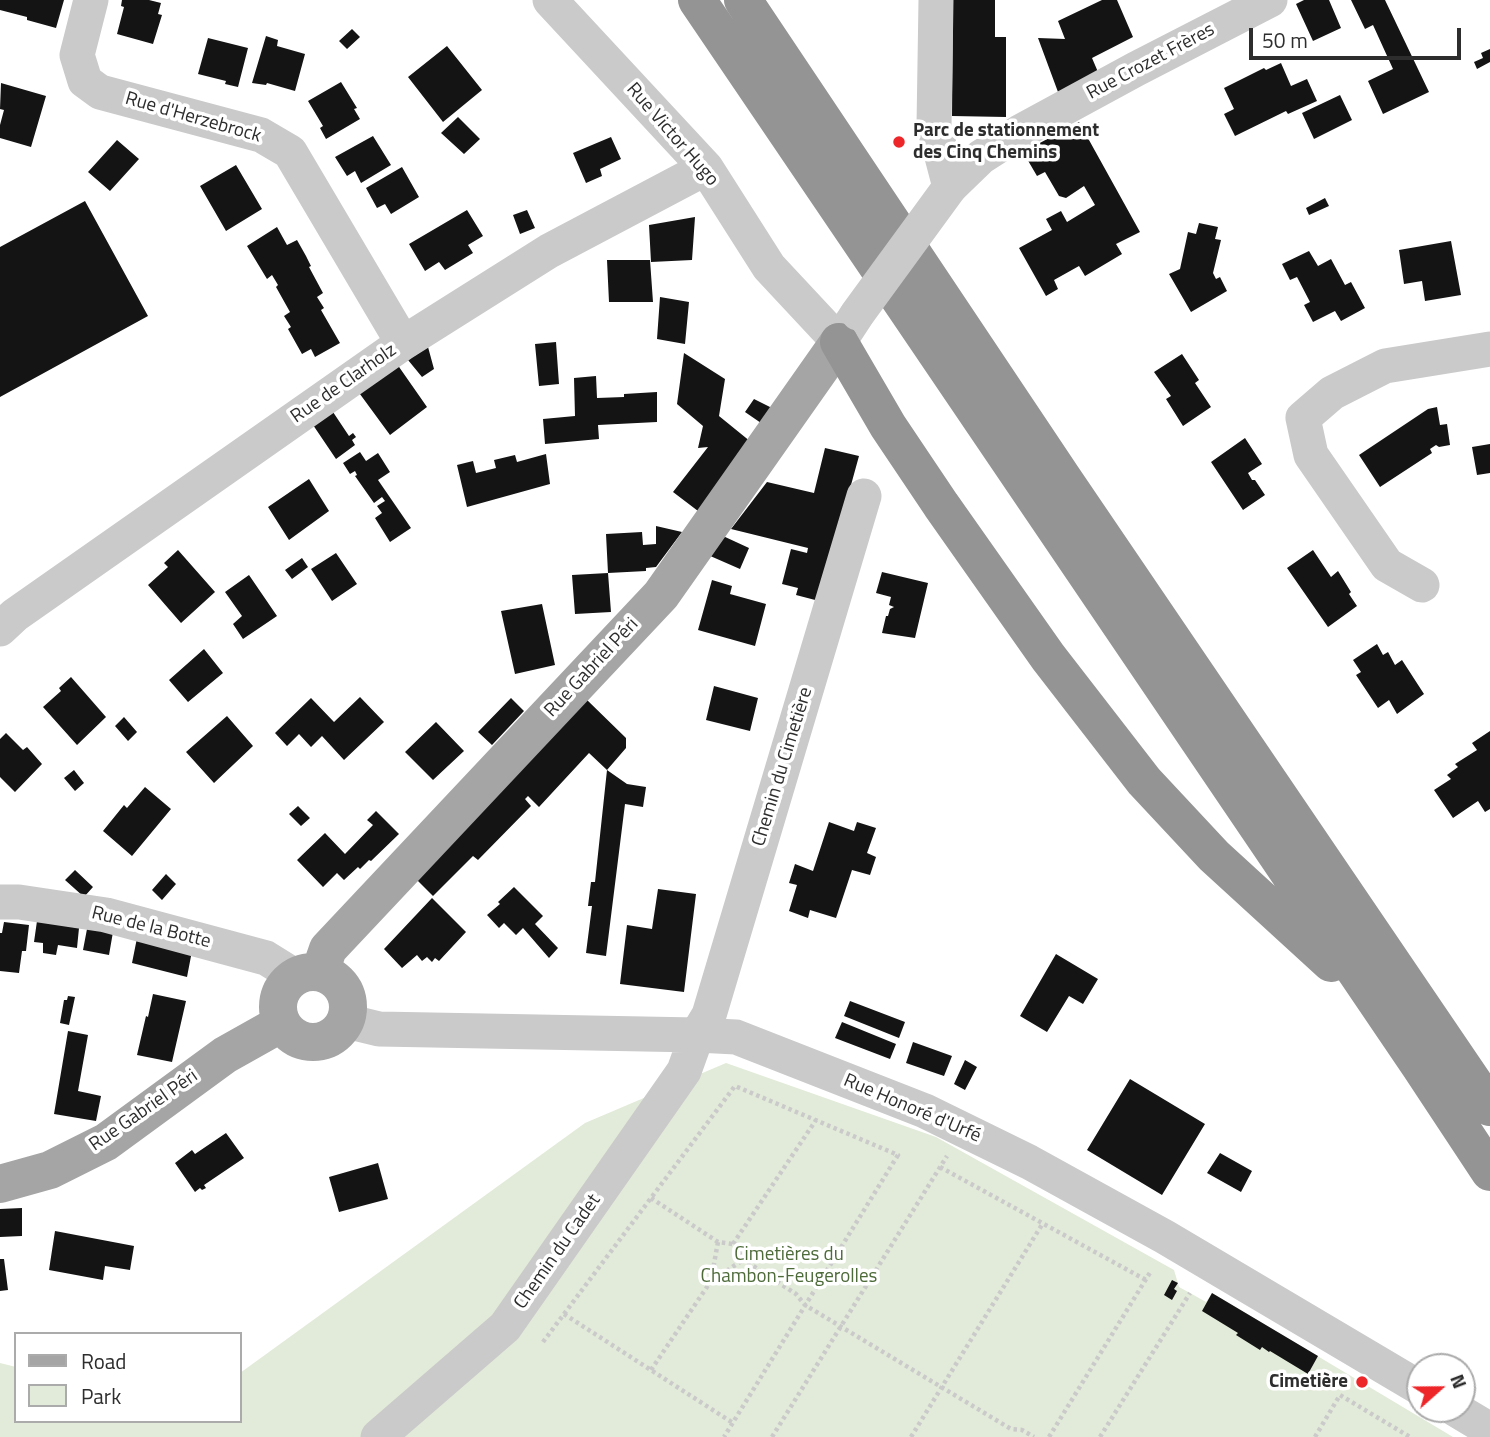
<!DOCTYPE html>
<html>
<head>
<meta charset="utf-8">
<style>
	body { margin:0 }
	#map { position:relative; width:1490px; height:1437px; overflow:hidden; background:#fff; font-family:"Titillium Web",sans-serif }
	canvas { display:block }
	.legend { position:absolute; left:14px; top:1332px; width:228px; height:91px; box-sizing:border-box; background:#fff; border:2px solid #ababab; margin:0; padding:9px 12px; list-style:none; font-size:21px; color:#2d2d2d }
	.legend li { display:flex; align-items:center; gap:14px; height:35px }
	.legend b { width:35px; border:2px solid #ababab }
	.north { position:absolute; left:1406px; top:1353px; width:70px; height:70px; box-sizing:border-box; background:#fff; border:2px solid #ababab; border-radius:50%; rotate:69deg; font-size:19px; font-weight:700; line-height:28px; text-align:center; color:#2d2d2d }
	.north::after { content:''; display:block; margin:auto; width:24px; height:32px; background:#ed262a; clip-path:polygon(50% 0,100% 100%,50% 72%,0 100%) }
	.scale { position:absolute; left:1249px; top:28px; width:212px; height:32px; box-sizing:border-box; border:4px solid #2d2d2d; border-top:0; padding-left:9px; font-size:21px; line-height:24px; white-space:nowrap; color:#2d2d2d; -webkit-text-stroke:5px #fff; paint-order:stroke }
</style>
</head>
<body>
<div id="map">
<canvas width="1490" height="1437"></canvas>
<ul class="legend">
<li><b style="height:9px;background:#a5a5a5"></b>Road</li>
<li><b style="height:19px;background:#e2ebd9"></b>Park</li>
</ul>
<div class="north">N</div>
<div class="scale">50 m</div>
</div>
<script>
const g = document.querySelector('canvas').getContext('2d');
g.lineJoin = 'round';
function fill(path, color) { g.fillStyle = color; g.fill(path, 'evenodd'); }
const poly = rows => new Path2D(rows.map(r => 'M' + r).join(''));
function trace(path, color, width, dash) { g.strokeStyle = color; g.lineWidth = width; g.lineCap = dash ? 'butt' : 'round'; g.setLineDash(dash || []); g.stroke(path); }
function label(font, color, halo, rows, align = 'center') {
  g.font = font + ' "Titillium Web",sans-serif'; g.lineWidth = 7; g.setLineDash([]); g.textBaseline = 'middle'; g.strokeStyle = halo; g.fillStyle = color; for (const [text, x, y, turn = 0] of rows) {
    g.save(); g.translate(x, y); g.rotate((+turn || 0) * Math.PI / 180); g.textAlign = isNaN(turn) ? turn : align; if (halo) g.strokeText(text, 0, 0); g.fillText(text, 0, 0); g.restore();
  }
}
fill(poly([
	[726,1063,936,1137,1174,1270,1179,1287,1190,1293,1206,1302,1212,1293,1453,1437,0,1437,0,1363,16,1367,16,1421,240,1421,240,1373,585,1123]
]), '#e2ebd9');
fill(poly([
	[0,0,64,0,56,28,27,20,27,17,0,10],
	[122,0,149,0,161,3,158,14,162,15,153,44,117,34,124,7,121,6],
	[953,0,995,0,995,37,1006,37,1006,117,952,116],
	[1102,0,1117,0,1133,37,1092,58,1098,72,1058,92,1038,38,1065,39,1058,21],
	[1304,0,1329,0,1341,28,1313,41,1296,4],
	[1351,0,1385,0,1429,92,1383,114,1368,81,1393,69,1373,25,1365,29],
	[352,29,360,37,347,49,339,41],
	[266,36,278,40,277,46,305,54,295,91,267,83,266,85,252,83],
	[208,38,248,48,238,87,225,84,226,81,198,74],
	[447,46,482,90,443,122,408,77],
	[1490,49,1490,62,1477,69,1474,62,1483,58,1481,53],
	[1281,63,1291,86,1307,79,1317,101,1288,114,1286,111,1235,136,1224,114,1234,109,1224,88,1264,68,1266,70],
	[341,82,357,108,354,109,360,119,326,139,320,128,323,126,308,101],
	[1,83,46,96,31,147,0,138,0,125,4,110,0,109],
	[1340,95,1352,120,1314,139,1302,113],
	[458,117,480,139,464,154,441,133],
	[1079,122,1140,232,1116,244,1122,254,1085,276,1079,266,1054,280,1058,289,1046,296,1019,248,1052,230,1046,219,1061,211,1067,222,1095,205,1084,186,1066,198,1059,196,1045,172,1037,176,1023,152],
	[373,136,391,165,361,183,355,171,347,176,335,157],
	[611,137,621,159,600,169,602,176,586,183,573,153],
	[117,140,139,159,110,191,88,172],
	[236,165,262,209,226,231,200,186],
	[402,167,419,197,391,214,385,204,377,208,366,188],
	[1325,198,1329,206,1309,215,1306,208],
	[85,201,148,316,0,397,0,247],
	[467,210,483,236,468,245,473,253,445,270,439,262,425,271,409,244],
	[527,210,535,228,520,234,513,215],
	[695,217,692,260,651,262,649,225],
	[1199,223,1218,227,1215,239,1221,240,1213,273,1216,279,1220,277,1227,291,1191,312,1169,274,1180,269,1188,232,1196,234],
	[277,227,287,245,297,240,306,256,311,266,309,267,323,293,317,297,324,308,321,310,340,343,315,357,311,349,302,354,288,329,291,327,284,316,290,312,276,287,278,285,272,275,267,279,247,246],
	[1451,241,1461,295,1425,301,1422,281,1404,284,1399,250],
	[1309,251,1318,266,1331,259,1345,285,1351,282,1365,308,1341,321,1335,311,1313,322,1304,305,1310,302,1297,277,1290,280,1282,264],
	[607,260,650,260,653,302,609,302],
	[660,297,689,302,685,344,657,339],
	[556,342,559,384,539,386,535,344],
	[428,347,434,369,422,377,408,360],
	[684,353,725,379,719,416,751,442,698,511,673,492,708,447,698,448,703,426,677,404],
	[1182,354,1199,380,1195,383,1211,407,1183,426,1166,399,1171,396,1154,372],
	[397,364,427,407,390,435,357,390],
	[596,376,597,398,624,397,624,394,657,392,657,422,598,425,599,439,545,444,543,419,575,416,574,378],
	[754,399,772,408,761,423,745,412],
	[1437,407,1440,425,1447,424,1450,445,1439,447,1436,445,1430,449,1432,453,1380,487,1359,455,1428,409],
	[331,409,349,436,353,433,356,437,352,440,355,445,336,459,311,422],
	[1245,438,1262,464,1248,473,1252,480,1255,480,1265,495,1243,510,1211,462],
	[1490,444,1490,473,1477,475,1472,447],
	[825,448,859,456,819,601,796,595,798,588,782,584,791,549,807,553,808,548,731,529,767,482,814,493],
	[360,452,366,461,378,453,390,472,378,480,411,528,390,542,375,518,382,513,377,506,385,501,382,497,374,503,355,476,357,475,355,471,350,474,343,463],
	[546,454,550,484,467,507,457,465,473,461,476,473,496,468,494,460,515,455,517,462],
	[309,479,329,511,289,540,268,507],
	[656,526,682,532,656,567,646,568,646,571,608,573,606,534,642,532,643,545,656,544],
	[723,536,749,548,740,569,708,555],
	[178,550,215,592,181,623,148,585,168,567,164,563],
	[1313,550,1331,577,1338,571,1351,592,1349,594,1357,606,1328,627,1287,568],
	[336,553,357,584,332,601,311,569],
	[302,558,308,567,292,579,285,570],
	[882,572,928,583,915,638,882,633,886,616,888,616,890,609,894,607,889,605,891,597,876,593],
	[608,573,611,612,575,614,572,575],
	[249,575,277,616,243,639,233,624,242,616,225,592],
	[712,580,732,586,730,594,766,604,755,646,698,630],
	[542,604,555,665,515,674,501,611],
	[1377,644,1383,655,1388,652,1395,665,1402,660,1424,694,1397,714,1389,700,1378,708,1356,675,1361,672,1353,660],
	[204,649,223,673,188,702,169,680],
	[71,677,106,717,77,745,43,707,61,691,59,688],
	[714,686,758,698,750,731,706,720],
	[360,697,384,722,344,760,322,736,311,747,299,734,287,746,275,733,311,698,334,722],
	[511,698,524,711,492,745,478,732],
	[585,698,626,738,626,748,607,770,589,753,539,807,528,796,525,799,531,806,478,860,473,856,433,896,415,878],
	[227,716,253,746,214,783,186,752],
	[124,717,137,732,128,741,115,726],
	[436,722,464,751,433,780,405,752],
	[1490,731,1490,809,1485,812,1478,801,1453,818,1434,790,1451,779,1447,775,1458,767,1455,764,1477,750,1472,743],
	[6,733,23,750,27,747,42,764,15,792,0,777,0,739],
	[74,770,84,783,75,791,64,778],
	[607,770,627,784,646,787,643,807,625,804,606,956,586,953,592,906,588,906,591,882,595,882],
	[145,787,171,809,132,856,103,831,124,805,127,808],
	[298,806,310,818,301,826,289,814],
	[376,811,399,834,371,861,369,860,360,869,358,867,344,880,337,873,323,887,297,860,325,833,345,854,373,825,367,820],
	[829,822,854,831,857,822,876,828,867,853,876,857,870,875,852,870,836,918,810,910,808,918,789,911,797,885,789,883,795,864,813,871],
	[75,870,93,887,84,897,65,880],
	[166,874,176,884,162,900,152,890],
	[514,887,543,916,535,924,558,948,549,958,523,928,516,935,504,923,499,928,487,915,500,904,498,902],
	[658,889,696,894,684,992,620,984,627,925,652,929],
	[432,898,466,932,439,961,435,958,432,962,427,957,422,961,417,955,402,968,384,949],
	[37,921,79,928,77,948,58,945,56,955,43,953,43,943,34,942],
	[4,922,29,925,26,951,22,951,19,973,0,971,0,933,2,933],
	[87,929,113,932,109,955,83,950],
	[137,938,192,951,187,977,132,963],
	[1056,954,1098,979,1083,1004,1069,996,1047,1032,1020,1016],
	[153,994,186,1001,172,1062,137,1055,146,1016,148,1017],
	[68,996,75,997,69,1025,60,1023,64,1000,67,1000],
	[850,1001,905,1022,899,1038,844,1016],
	[842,1022,896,1044,890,1059,835,1038],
	[68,1031,88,1035,78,1091,101,1096,96,1121,54,1114],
	[913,1042,952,1056,944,1076,906,1063],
	[965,1060,977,1067,965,1090,954,1084],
	[1130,1079,1205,1124,1162,1195,1087,1150],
	[226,1133,244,1158,204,1185,206,1188,202,1190,200,1188,195,1192,175,1163,192,1150,195,1154],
	[1220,1153,1252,1171,1241,1192,1207,1173],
	[378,1163,388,1199,339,1212,329,1177],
	[22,1208,22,1236,0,1237,0,1209],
	[55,1231,134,1246,130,1270,105,1266,103,1280,49,1270],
	[0,1259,4,1259,8,1290,0,1291],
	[1172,1280,1178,1283,1174,1289,1177,1291,1172,1300,1164,1295],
	[1212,1293,1318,1356,1308,1374,1270,1351,1269,1352,1262,1347,1260,1350,1236,1335,1238,1333,1202,1311]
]), '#141414');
trace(poly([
	[940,1167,1146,1280],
	[651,1198,718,1242,733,1244,744,1260,796,1294,805,1305,1011,1429,1022,1430,1034,1437],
	[733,1244,816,1120],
	[711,1280,718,1242],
	[564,1314,733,1423],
	[543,1342,735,1086,898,1155,724,1437],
	[651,1370,711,1281,743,1260],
	[772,1437,947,1156],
	[911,1437,1043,1223],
	[1049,1437,1151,1271],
	[1100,1437,1190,1293],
	[1315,1437,1340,1395,1410,1437]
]), '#cacaca', 4.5, [3.5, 3.5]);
trace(poly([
	[91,0,77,55,85,81,100,92,261,135,290,152,403,343],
	[550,0,706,168,769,267,839,342,856,316],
	[936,0,934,126,950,187,981,157,1020,132,1136,69,1270,0],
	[1422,585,1387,565,1311,455,1303,418,1332,393,1385,366,1490,349],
	[0,629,15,615,403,343,549,251,706,168],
	[0,902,19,902,106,915,266,958,295,976],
	[346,1021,379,1029,697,1035,736,1037,925,1111,1029,1162,1165,1237,1420,1388],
	[1455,1409,1490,1430],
	[378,1437,505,1327,684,1071,697,1035,709,1015,864,496]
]), '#cacaca', 35);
trace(poly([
	'278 1007a35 35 0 1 1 70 0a35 35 0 1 1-70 0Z',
	[320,972,328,949,661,595,839,342],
	[0,1184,50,1170,106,1142,225,1055,282,1023]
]), '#a5a5a5', 38);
trace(poly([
	[697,0,1420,1066,1490,1172],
	[743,0,1062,477,1490,1107],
	[839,342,888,426,941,505,1048,657,1144,781,1214,856,1331,963]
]), '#949494', 38);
trace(poly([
	[858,313,950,187]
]), '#cacaca', 35);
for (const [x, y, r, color] of [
	[899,142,7,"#ed262a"],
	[1362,1382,7,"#ed262a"]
]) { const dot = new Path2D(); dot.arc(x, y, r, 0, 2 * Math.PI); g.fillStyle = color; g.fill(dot); trace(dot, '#fff', 2.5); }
label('19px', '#2d2d2d', '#fff', [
	["Rue Crozet Frères",1151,62,-28],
	["Rue d'Herzebrock",193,118,16],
	["Rue Victor Hugo",672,135,49],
	["Rue de Clarholz",344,384,-35],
	["Rue Gabriel Péri",592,668,-47],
	["Chemin du Cimetière",783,767,-73],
	["Rue de la Botte",151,928,14],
	["Rue Honoré d'Urfé",912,1109,23],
	["Rue Gabriel Péri",144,1111,-35],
	["Chemin du Cadet",558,1252,-55]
]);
label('bold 19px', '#2d2d2d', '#fff', [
	["Parc de stationnement",913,131],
	["des Cinq Chemins",913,153],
	["Cimetière",1348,1382,"right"]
], 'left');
label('19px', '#4d6a39', '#fff', [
	["Cimetières du",789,1255],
	["Chambon-Feugerolles",789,1277]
]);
</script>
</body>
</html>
